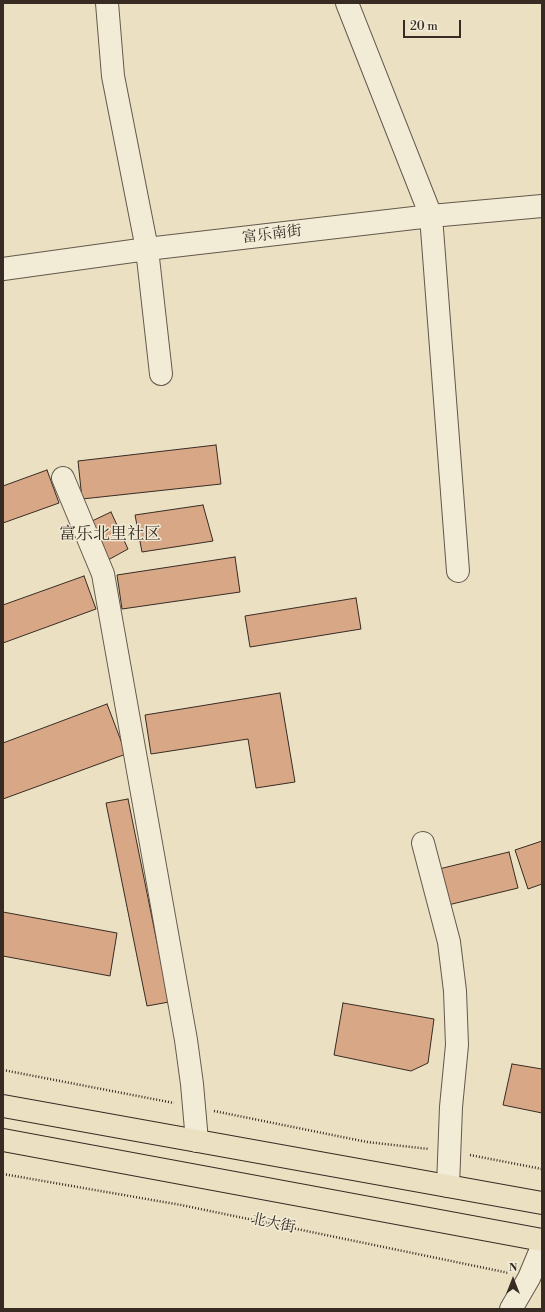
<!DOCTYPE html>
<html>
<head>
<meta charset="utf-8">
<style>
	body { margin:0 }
	#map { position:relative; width:545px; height:1312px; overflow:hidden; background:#ebe1c2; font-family:"Libre Bodoni",serif }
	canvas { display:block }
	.frame { position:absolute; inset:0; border:4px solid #372b24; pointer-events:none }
	.north { position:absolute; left:493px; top:1260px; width:40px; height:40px; -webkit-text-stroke:3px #f2ecd7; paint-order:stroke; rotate:0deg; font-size:11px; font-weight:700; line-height:16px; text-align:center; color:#372b24 }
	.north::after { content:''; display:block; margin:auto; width:14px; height:18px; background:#372b24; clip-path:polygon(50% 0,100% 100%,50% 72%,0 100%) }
	.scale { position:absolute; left:403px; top:20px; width:58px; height:18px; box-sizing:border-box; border:2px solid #372b24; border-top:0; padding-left:5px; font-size:12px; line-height:14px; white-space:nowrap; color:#372b24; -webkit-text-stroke:3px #f2ecd7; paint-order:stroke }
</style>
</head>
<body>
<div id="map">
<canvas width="545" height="1312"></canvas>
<div class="frame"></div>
<div class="north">N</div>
<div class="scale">20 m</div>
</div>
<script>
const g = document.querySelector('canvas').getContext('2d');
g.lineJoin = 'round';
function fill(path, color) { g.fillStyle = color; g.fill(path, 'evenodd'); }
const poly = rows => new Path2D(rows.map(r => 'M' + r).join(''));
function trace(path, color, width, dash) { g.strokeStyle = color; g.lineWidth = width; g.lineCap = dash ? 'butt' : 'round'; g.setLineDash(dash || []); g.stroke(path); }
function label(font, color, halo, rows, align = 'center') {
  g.font = font + ' "Libre Bodoni","Noto Serif SC",serif'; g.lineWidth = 3; g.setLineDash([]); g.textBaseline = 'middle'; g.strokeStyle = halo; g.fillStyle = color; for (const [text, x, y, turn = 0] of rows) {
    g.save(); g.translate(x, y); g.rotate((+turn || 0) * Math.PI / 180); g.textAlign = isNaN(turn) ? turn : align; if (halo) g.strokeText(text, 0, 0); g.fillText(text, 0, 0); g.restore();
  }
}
const building = poly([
	[216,445,221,484,82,499,78,461,216,445],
	[47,470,59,503,3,523,3,486,47,470],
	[203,505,213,541,142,552,135,515,203,505],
	[111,512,128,549,108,560,90,522,111,512],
	[235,557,240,592,122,609,117,575,235,557],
	[84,576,96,609,3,643,3,605,84,576],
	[356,598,361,629,250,647,245,616,356,598],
	[280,693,295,782,256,788,248,739,151,754,145,715,280,693],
	[107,704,126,754,3,799,3,743,107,704],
	[128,799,169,1002,147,1006,106,803,128,799],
	[542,841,542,884,528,889,515,850,542,841],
	[509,852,518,888,448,905,439,869,509,852],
	[3,912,117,933,110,976,3,956,3,912],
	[343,1003,434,1019,428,1063,411,1071,334,1055,343,1003],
	[512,1064,542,1069,542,1113,503,1105,512,1064]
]);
fill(building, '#d7a786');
trace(building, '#372b24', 1);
const minor = poly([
	[107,3,113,76,147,249,161,374],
	[347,3,431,216,458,571],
	[3,269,147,249,431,216,542,206],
	[63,478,103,574,186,1040,192,1084,197,1141],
	[423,843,449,942,455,991,457,1045,451,1107,448,1186],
	[511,1309,529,1278,542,1247]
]);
const primary = poly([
	[3,1106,542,1203],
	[3,1140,542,1240]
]);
trace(minor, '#64584c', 24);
trace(primary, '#372b24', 24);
trace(poly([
	[3,1070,174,1103],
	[214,1111,367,1142,429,1149],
	[470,1155,542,1169],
	[3,1174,181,1205,509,1273]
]), '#372b24', 2.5, [1, 2]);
trace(minor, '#f2ecd7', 22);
trace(primary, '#ebe1c2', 22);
label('15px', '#372b24', '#f2ecd7', [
	["富乐南街",272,235,-7],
	["北大街",273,1224,12]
]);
label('17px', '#372b24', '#f2ecd7', [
	["富乐北里社区",110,535]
]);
</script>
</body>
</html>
